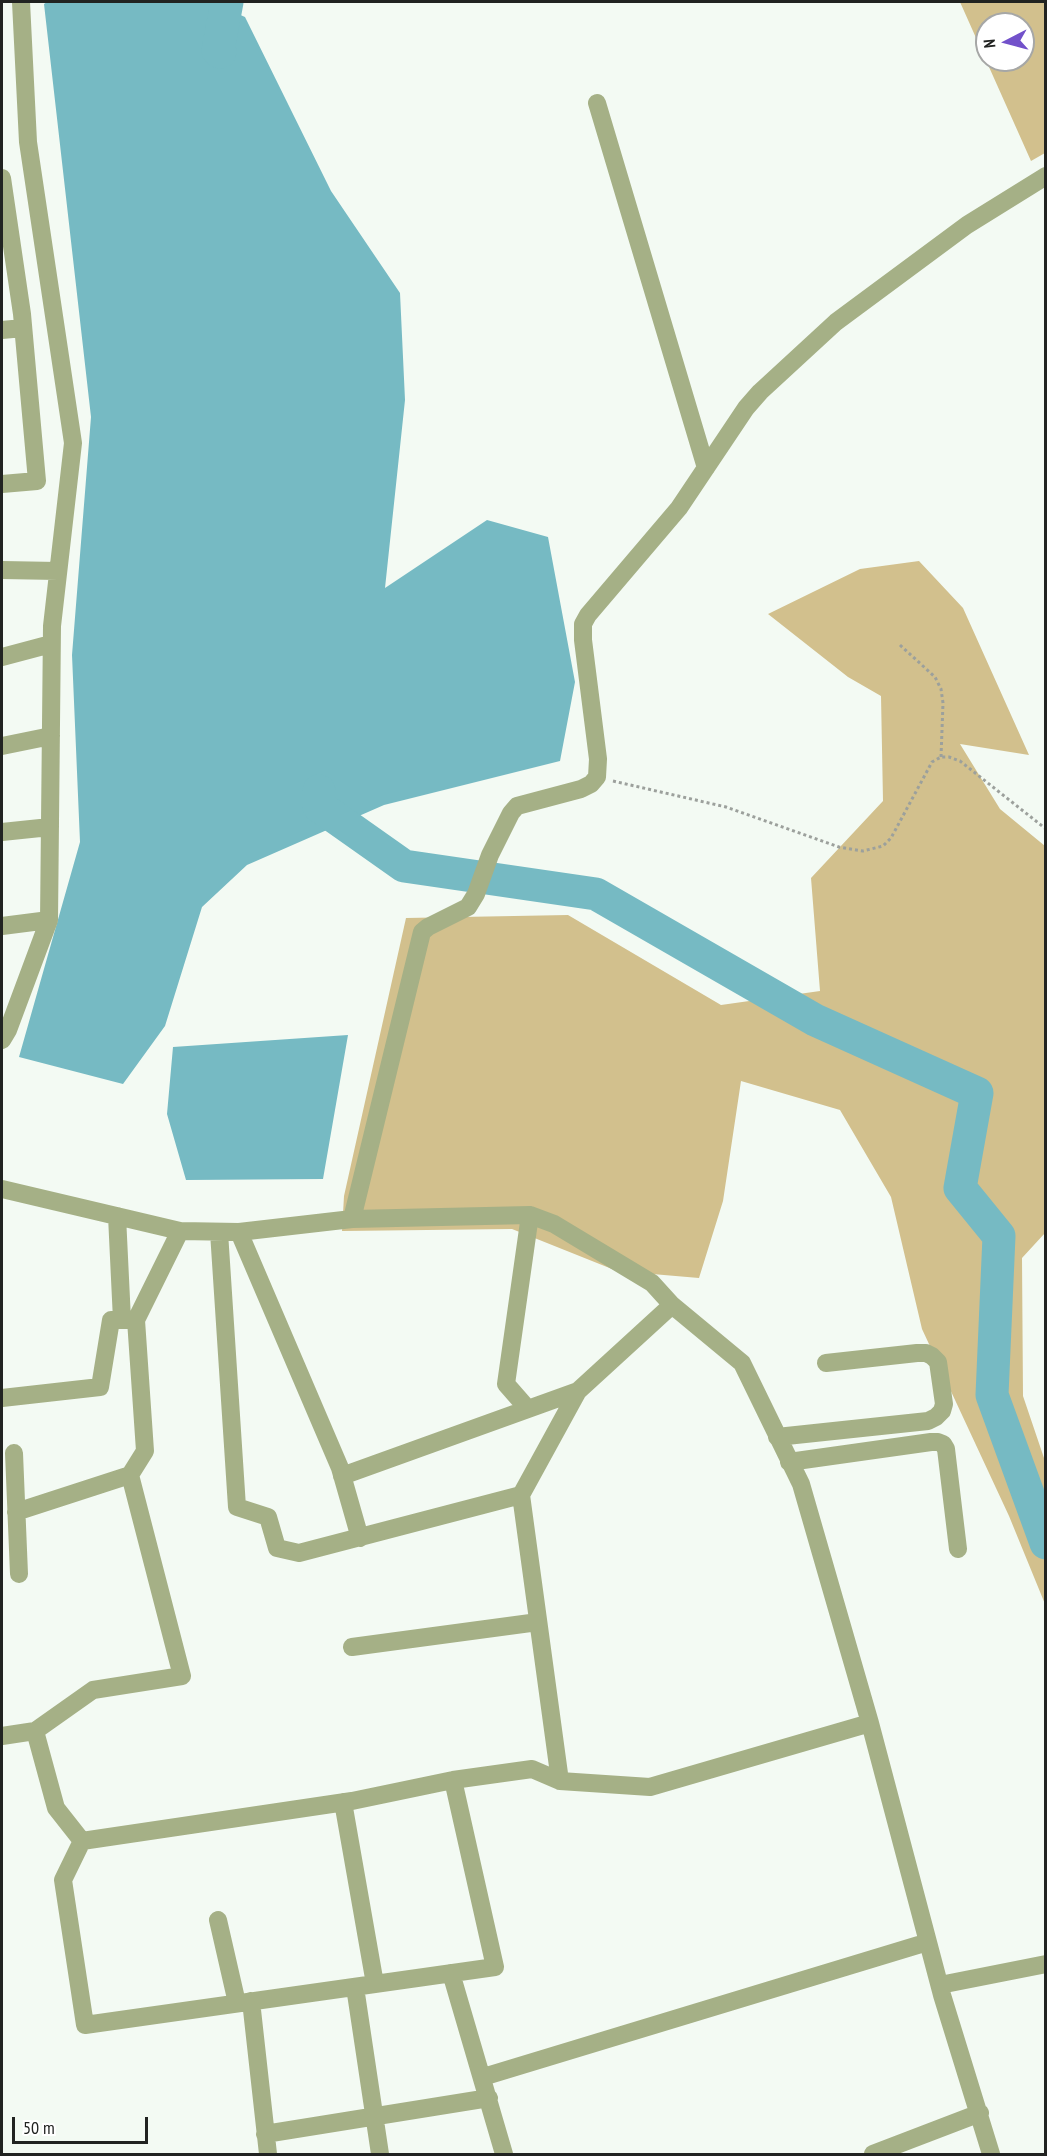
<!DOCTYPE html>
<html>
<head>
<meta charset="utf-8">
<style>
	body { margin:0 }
	#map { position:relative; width:1047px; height:2156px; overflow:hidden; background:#f3faf3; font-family:"PT Sans Narrow",sans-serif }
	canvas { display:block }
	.frame { position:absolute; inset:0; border:3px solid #212321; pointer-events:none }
	.north { position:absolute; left:975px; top:12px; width:60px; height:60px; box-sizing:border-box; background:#fff; border:2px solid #a6a7a6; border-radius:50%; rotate:264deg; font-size:16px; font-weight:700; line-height:24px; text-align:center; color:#212321 }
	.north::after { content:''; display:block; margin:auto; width:21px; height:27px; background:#7251ca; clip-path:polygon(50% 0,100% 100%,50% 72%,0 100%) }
	.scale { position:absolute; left:12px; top:2117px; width:136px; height:27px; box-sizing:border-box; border:3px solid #212321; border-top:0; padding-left:8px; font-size:18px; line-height:21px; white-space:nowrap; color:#212321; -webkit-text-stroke:4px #fff; paint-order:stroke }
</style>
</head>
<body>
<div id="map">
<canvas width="1047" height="2156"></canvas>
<div class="frame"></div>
<div class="north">N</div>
<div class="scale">50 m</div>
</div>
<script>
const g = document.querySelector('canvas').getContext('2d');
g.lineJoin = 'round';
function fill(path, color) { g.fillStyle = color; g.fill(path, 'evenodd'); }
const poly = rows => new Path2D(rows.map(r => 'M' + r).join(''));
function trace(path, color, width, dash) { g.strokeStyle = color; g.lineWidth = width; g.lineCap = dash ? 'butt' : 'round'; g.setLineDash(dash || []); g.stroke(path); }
fill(poly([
	[960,2,1045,2,1045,153,1031,161],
	[987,24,1023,24,1023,60,987,60],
	[919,561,963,608,1029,755,960,744,1000,809,1045,846,1045,1233,1022,1258,1023,1396,1045,1461,1045,1604,1009,1516,922,1329,891,1197,840,1110,741,1081,723,1201,699,1278,617,1271,512,1229,342,1231,344,1196,406,918,568,915,721,1005,820,991,811,878,883,801,881,696,848,677,768,614,860,569]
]), '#d2c08d');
fill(poly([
	[47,2,211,2,245,17,331,191,400,293,405,400,385,588,487,520,548,537,575,682,560,761,384,805,247,865,202,907,165,1026,123,1084,19,1057,80,842,72,655,91,417,44,4],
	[348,1035,323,1179,186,1180,167,1114,173,1047]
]), '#76bac3');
trace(poly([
	[220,52,218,50,227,2],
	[319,791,319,806,404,866,596,894,815,1020,977,1093,960,1188,999,1236,992,1395,1046,1543]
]), '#76bac3', 33);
trace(poly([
	[900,645,935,677,941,689,943,703,941,757],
	[613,781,726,807,839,847,863,851,883,846,891,838,932,762,941,757,949,757,960,761,1046,829]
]), '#9ca09c', 3, [3, 3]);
trace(poly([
	[597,103,706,468],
	[2,178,22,314,37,481,2,484],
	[2,330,23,328],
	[2,570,58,571],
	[2,657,51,644],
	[2,746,51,736],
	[2,832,50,827],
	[2,926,49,920],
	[2,1040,8,1030,49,920,52,626,73,443,28,142,21,2],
	[2,1189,180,1231,239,1232,352,1219,530,1215,554,1224,652,1283,672,1305,742,1363,801,1484,870,1723,942,1995,991,2154],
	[117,1216,122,1320],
	[352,1219,422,932,428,927,468,907,476,894,490,855,511,813,517,806,581,789,591,784,597,777,598,759,583,640,583,624,588,615,679,508,746,408,760,392,836,322,967,225,1046,176],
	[219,1232,237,1507,268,1517,277,1548,299,1553,521,1495],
	[239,1232,340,1468,360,1538],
	[2,1398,100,1387,111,1320,136,1320],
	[527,1408,506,1384,530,1215],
	[777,1437,928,1421,936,1417,942,1411,944,1404,938,1362,932,1356,926,1353,917,1353,826,1363],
	[14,1453,19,1574],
	[789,1462,931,1442,938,1442,943,1444,946,1449,958,1549],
	[342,1476,578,1391],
	[16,1512,130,1475],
	[352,1647,538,1622],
	[35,1731,56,1808,82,1841],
	[2,1736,35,1731,93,1690,182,1676,130,1475,145,1451,136,1320,180,1231],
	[560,1781,521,1495,578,1391,672,1305],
	[343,1802,375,1984],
	[82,1841,352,1801,453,1780,532,1769,560,1781,650,1787,870,1723],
	[82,1841,63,1880,85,2025,495,1967,453,1780],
	[218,1920,237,2003],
	[451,1973,504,2154],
	[940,1985,1046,1964],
	[355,1987,380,2154],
	[251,2001,268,2154],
	[483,2077,928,1942],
	[265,2134,489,2098],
	[873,2154,980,2113]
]), '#a5b086', 18);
</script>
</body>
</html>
